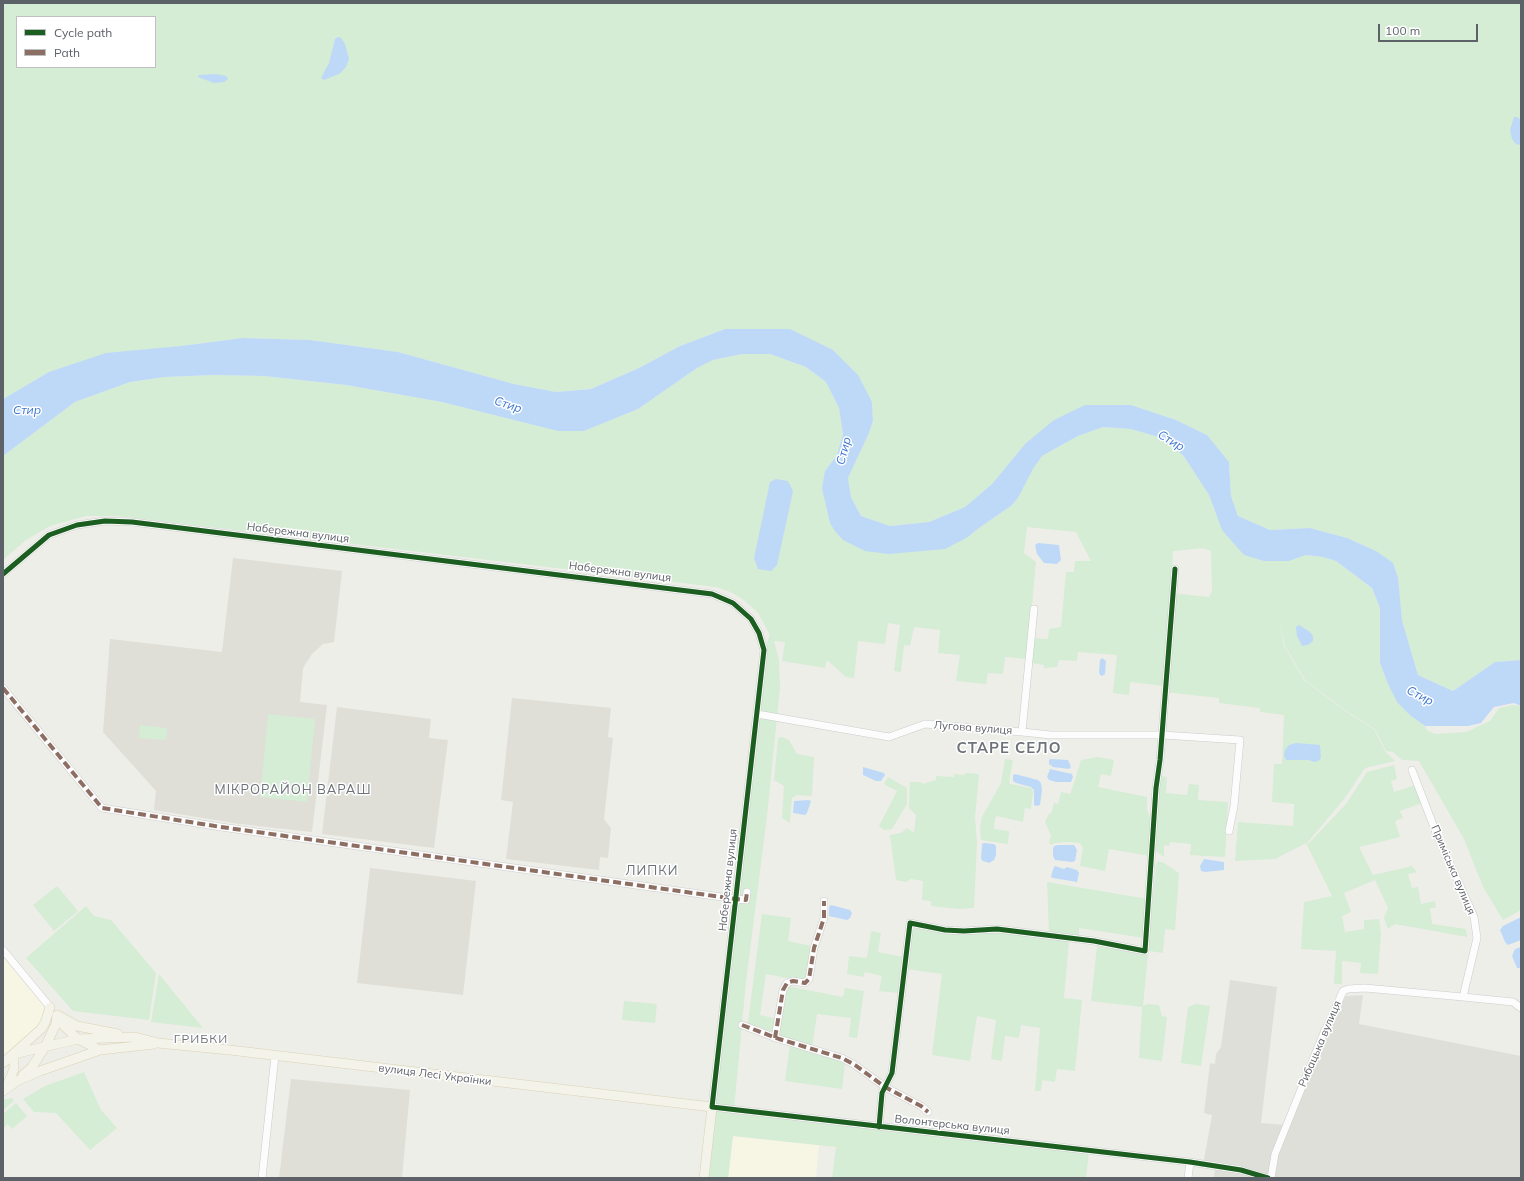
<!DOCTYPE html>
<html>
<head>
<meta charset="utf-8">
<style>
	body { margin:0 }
	#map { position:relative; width:1524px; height:1181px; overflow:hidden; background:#eeeee9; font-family:Mulish,sans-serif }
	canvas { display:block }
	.frame { position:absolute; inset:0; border:4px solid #5d6168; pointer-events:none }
	.legend { position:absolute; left:16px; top:16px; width:140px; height:52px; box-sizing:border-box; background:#fff; border:1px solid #bec0c3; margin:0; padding:5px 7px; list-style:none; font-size:12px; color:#5d6168 }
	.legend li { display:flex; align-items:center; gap:8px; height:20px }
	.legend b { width:20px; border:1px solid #bec0c3 }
	.scale { position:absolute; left:1378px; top:24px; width:100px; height:18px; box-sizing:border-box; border:2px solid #5d6168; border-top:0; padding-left:5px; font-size:12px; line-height:14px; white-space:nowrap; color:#5d6168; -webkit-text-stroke:3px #fff; paint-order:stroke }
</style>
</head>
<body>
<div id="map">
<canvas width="1524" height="1181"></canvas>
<div class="frame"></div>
<ul class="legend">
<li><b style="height:5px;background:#1b5e20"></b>Cycle path</li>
<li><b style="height:5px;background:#8d6e63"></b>Path</li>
</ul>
<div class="scale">100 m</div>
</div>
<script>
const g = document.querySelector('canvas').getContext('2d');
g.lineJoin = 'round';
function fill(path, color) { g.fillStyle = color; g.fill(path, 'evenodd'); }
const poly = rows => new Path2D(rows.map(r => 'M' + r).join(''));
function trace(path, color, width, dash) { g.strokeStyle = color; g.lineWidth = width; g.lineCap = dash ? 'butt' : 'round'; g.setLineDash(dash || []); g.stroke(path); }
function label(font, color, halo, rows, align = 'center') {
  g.font = font + ' Mulish,sans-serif'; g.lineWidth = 3; g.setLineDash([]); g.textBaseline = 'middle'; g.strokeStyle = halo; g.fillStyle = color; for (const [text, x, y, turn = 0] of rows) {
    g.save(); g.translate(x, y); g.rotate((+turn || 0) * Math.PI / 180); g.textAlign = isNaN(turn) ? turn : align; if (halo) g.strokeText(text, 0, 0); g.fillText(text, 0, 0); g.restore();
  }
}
fill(poly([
	[3,950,50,1007,48,1016,3,1063],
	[733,1136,819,1145,816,1178,728,1178]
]), '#f7f5e3');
fill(poly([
	[1230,980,1277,987,1261,1123,1287,1125,1331,1019,1346,996,1363,995,1359,1024,1521,1056,1521,1178,1214,1178,1215,1167,1203,1165,1212,1115,1204,1113,1210,1063,1215,1064,1216,1054,1221,1047]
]), '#dfdfda');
fill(poly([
	[233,558,342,571,334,642,323,644,312,654,303,668,300,702,327,705,312,832,240,824,154,810,156,791,103,732,110,639,222,652],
	[512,698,611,708,608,737,613,738,604,819,611,828,608,858,600,857,599,870,506,859,513,802,501,800],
	[337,707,431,719,429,738,448,740,434,848,322,834],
	[370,868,476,881,463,995,357,983],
	[291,1079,410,1090,402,1178,279,1178]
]), '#dfded7');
fill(poly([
	[3,3,1521,3,1521,660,1495,662,1453,691,1418,675,1402,620,1400,602,1376,551,1347,538,1310,528,1270,530,1238,516,1231,496,1229,462,1207,435,1176,420,1131,405,1025,444,992,484,965,507,929,522,890,526,861,516,851,497,848,478,869,433,873,421,872,402,789,329,725,329,680,346,639,368,591,389,556,392,514,384,398,352,310,340,243,338,181,346,49,372,3,399],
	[17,17,155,17,155,67,17,67],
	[742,354,770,354,806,367,826,382,839,408,843,434,837,455,825,471,830,523,968,537,979,528,1011,506,1018,498,1033,469,1042,456,1078,436,1103,427,1131,429,1158,437,1183,455,1209,495,1216,515,1244,555,1264,561,1289,561,1306,555,1323,557,1336,561,1372,588,1380,608,1380,663,1388,684,1411,716,1425,726,1427,730,1435,734,1466,732,1490,721,1499,708,1513,705,1521,706,1521,910,1503,920,1483,887,1464,839,1419,761,1402,760,1393,752,1386,751,1375,729,1348,712,1305,680,1285,646,1279,617,1284,646,1304,680,1348,713,1374,729,1385,751,1395,761,1365,768,1344,799,1308,842,1275,859,1235,861,1238,822,1293,826,1294,804,1272,802,1274,764,1282,764,1284,715,1260,712,1260,708,1219,703,1219,698,1164,692,1164,686,1130,682,1129,695,1113,693,1117,655,1078,652,1077,661,1059,660,1057,667,1044,668,1044,665,1032,663,1033,638,1048,639,1049,629,1061,627,1066,572,1074,572,1075,561,1091,561,1076,532,1027,527,1024,553,1036,562,1027,659,1005,657,1003,674,988,673,986,684,956,681,960,655,938,653,940,630,914,627,910,646,904,645,901,672,894,671,900,625,888,623,885,644,858,641,854,678,846,677,827,660,825,668,782,661,785,642,774,641,779,660,780,688,767,816,746,982,734,1109,1089,1151,1086,1178,832,1178,836,1147,733,1136,728,1178,704,1178,764,650,770,635,758,613,744,600,731,592,716,587,117,516,86,516,50,526,26,540,3,560,3,456,75,402,130,382,165,377,214,375,264,376,346,385,442,402,558,431,584,431,638,409,697,368,713,360],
	[1203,548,1211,551,1212,591,1209,597,1171,593,1173,551],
	[268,714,315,719,307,802,260,797],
	[140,725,167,728,166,740,139,738],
	[782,737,789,740,797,754,814,757,812,796,797,795,792,798,790,823,782,818,784,786,774,780,778,738],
	[1098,757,1114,760,1111,776,1101,774,1098,787,1147,797,1147,810,1150,817,1150,856,1109,849,1105,871,1080,866,1083,848,1080,843,1066,842,1055,843,1051,845,1049,843,1051,836,1045,822,1049,814,1052,812,1054,803,1058,804,1061,792,1070,794,1074,783,1081,760],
	[1005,759,1013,760,1009,782,1010,784,1031,788,1033,791,1031,809,1025,808,1023,822,997,816,995,818,994,829,1009,831,1008,844,981,840,980,828,982,817,1001,783],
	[1394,765,1397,779,1391,781,1394,792,1416,785,1422,803,1400,811,1403,818,1395,821,1400,837,1359,847,1373,875,1412,866,1417,872,1408,874,1412,888,1418,887,1421,904,1435,901,1436,908,1430,908,1432,924,1466,929,1467,937,1395,924,1388,929,1384,918,1388,908,1375,880,1344,893,1351,912,1342,916,1345,932,1364,929,1364,920,1379,919,1381,933,1378,974,1360,973,1361,963,1342,961,1342,984,1334,984,1336,951,1301,949,1304,902,1332,896,1306,843,1309,843,1346,804,1367,772],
	[966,773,979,774,975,817,977,842,974,908,959,909,931,906,931,901,922,900,923,881,911,879,906,882,896,880,890,835,901,833,907,828,914,833,916,815,909,808,910,782,921,782,923,784,936,780,936,776,954,777,954,774,964,775],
	[1159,776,1167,777,1166,793,1187,795,1189,784,1199,785,1198,800,1228,802,1225,857,1190,855,1191,844,1170,842,1169,846,1164,845,1164,857,1158,853,1154,848],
	[888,777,907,788,907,804,892,829,884,830,879,826,897,791,884,784],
	[1158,861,1164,863,1179,873,1175,930,1165,929,1163,953,1149,951,1148,949,1156,864],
	[1047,882,1148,899,1144,938,1079,928,1079,938,1051,934,1049,932],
	[57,886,78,911,54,931,33,905],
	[86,906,94,916,111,920,156,973,149,1020,73,1011,26,958],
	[762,914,791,918,788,941,811,946,806,979,802,981,766,974,760,1015,777,1019,773,1032,749,1024,748,1022],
	[915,928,997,931,1069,941,1064,998,1082,1000,1075,1071,1057,1069,1055,1082,1042,1080,1041,1091,1035,1091,1040,1028,1021,1025,1019,1038,1005,1036,1002,1061,991,1059,996,1020,977,1016,970,1061,932,1055,942,974,906,969,912,930],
	[871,931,881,933,878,952,903,957,898,993,879,991,882,976,865,972,863,977,847,974,849,956,867,958],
	[1097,946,1148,955,1143,1006,1148,1004,1159,1005,1162,1016,1167,1017,1162,1061,1139,1058,1142,1007,1091,1001],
	[159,974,176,995,203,1028,151,1022],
	[787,986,843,997,845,988,864,991,857,1038,849,1037,851,1018,817,1014,812,1047,783,1038,780,1036,779,1032,785,993],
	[624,1001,657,1004,655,1023,622,1020],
	[1196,1004,1210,1006,1201,1066,1181,1063,1188,1007],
	[790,1045,845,1063,842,1089,785,1081],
	[84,1072,101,1110,117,1128,90,1150,56,1113,34,1112,23,1099,45,1086],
	[12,1098,14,1101,3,1110,3,1100],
	[16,1103,27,1116,12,1129,8,1124,3,1128,3,1114]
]), '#d5ecd5');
fill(poly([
	[338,37,341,38,345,44,349,59,346,67,339,74,324,80,321,78,322,76,329,63,335,39],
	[216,74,226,76,228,79,224,82,214,83,198,77,199,75],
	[1514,117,1517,117,1521,120,1521,145,1516,144,1512,139,1510,130],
	[725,329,790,329,833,350,858,375,872,402,873,421,869,433,848,478,851,497,861,516,890,526,929,522,965,507,992,484,1025,444,1054,420,1085,405,1131,405,1176,420,1207,435,1229,462,1231,496,1238,516,1270,530,1310,528,1347,538,1376,551,1393,563,1398,578,1402,620,1418,675,1453,691,1495,662,1521,660,1521,706,1514,703,1494,707,1481,723,1468,726,1425,726,1411,716,1397,702,1388,684,1380,663,1380,608,1372,588,1336,561,1323,557,1306,555,1289,561,1264,561,1244,555,1222,530,1209,495,1183,455,1158,437,1131,429,1103,427,1078,436,1042,456,1033,469,1018,498,1011,506,979,528,968,537,945,549,889,554,865,551,843,540,835,531,830,523,822,488,825,471,837,455,843,434,839,408,826,382,806,367,770,354,742,354,713,360,697,368,638,409,584,431,558,431,442,402,346,385,264,376,214,375,165,377,130,382,75,402,3,456,3,399,49,372,106,353,181,346,243,338,310,340,398,352,514,384,556,392,591,389,639,368,680,346],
	[776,479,788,481,793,491,777,565,771,571,758,569,754,558,770,482],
	[1038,543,1059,545,1061,560,1057,564,1044,563,1037,554,1035,545],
	[1299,625,1310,632,1313,636,1313,641,1308,645,1302,646,1297,636,1296,627],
	[1102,658,1106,661,1105,674,1102,676,1100,675,1099,672,1100,660],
	[1296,743,1320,745,1321,758,1318,761,1314,762,1309,760,1286,760,1284,755,1285,750,1289,745],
	[1051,759,1068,760,1071,767,1069,769,1053,767,1049,764,1049,760],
	[863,767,884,773,885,775,881,781,876,781,863,775],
	[1050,769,1072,774,1073,777,1071,782,1056,782,1049,780,1047,777],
	[1015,774,1038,780,1041,783,1042,790,1040,805,1036,806,1034,805,1034,790,1031,787,1016,783,1013,781,1013,775],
	[809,800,811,801,807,813,805,815,793,813,794,801],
	[984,843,994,844,996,846,996,855,994,860,989,863,983,861,981,859,982,844],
	[1058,845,1074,845,1077,850,1075,861,1072,862,1055,860,1053,856,1053,849,1054,846],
	[1204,859,1224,862,1224,870,1205,872,1201,871,1200,866],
	[1055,866,1064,869,1067,867,1077,870,1079,873,1077,882,1053,878,1051,877,1052,873,1054,867],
	[831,905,850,910,852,913,850,918,847,920,829,916,829,907],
	[1521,917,1521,940,1508,945,1505,942,1500,930,1503,926],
	[1521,947,1521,968,1517,968,1512,956,1515,949]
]), '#bed9f8');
const minor = poly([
	[3,574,49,535,77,525,105,521,132,522,712,594,733,603,751,619,759,633,764,650,712,1107,1190,1162,1241,1170,1268,1178],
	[3,688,102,808,221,827,736,899,746,900,747,892],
	[757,714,889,737,925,724,1022,732,1051,735,1162,735,1240,740,1234,806,1229,831],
	[1022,732,1034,609],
	[1412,770,1437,835,1474,917,1477,938,1463,997],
	[3,950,50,1007],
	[742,1025,779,1039,842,1058,855,1065,885,1087,921,1106,928,1112],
	[775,1038,783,990,787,983,793,981,805,983,809,979,814,948,824,918,824,901],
	[879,1127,882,1093,892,1073,910,923,945,930,964,931,997,929,1094,941,1145,951,1156,788,1160,760,1175,569],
	[262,1178,275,1056],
	[1188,1178,1190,1162],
	[1271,1178,1275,1154,1325,1030,1331,1019,1343,991,1348,989,1365,988,1463,997,1513,1002,1521,1008]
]);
const major = poly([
	[57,1015,77,1026,118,1034],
	[59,1019,65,1027,78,1039,100,1050],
	[14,1054,78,1039,135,1037,158,1043,230,1050,712,1107,704,1178],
	[3,1063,41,1029,45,1023,50,1007],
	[23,1075,32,1067,45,1047,56,1024,57,1015],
	[7,1086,14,1069,14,1054],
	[3,1091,17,1081,40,1071,100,1050,154,1044]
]);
trace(minor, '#cbcccb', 8);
trace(major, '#d9d2b5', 10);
trace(minor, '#fcfcfc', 7);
trace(major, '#f4f3e9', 9);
trace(poly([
	[3,688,102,808,221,827,736,899,746,900,747,892],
	[742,1025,779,1039,842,1058,855,1065,885,1087,921,1106,928,1112],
	[775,1038,783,990,787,983,793,981,805,983,809,979,814,948,824,918,824,901]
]), '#8d6e63', 4, [8, 4]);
trace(poly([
	[3,574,49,535,77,525,105,521,132,522,712,594,733,603,751,619,759,633,764,650,712,1107,1190,1162,1241,1170,1268,1178],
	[879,1127,882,1093,892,1073,910,923,945,930,964,931,997,929,1094,941,1145,951,1156,788,1160,760,1175,569]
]), '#1b5e20', 5);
label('11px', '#5d6168', '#fff', [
	["Набережна вулиця",298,533,7],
	["Набережна вулиця",620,572,7],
	["Лугова вулиця",973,728,4],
	["Приміська вулиця",1453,870,67],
	["Набережна вулиця",728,880,-84],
	["Рибацька вулиця",1320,1044,-67],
	["вулиця Лесі Українки",435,1075,7],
	["Волонтерська вулиця",952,1125,6]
]);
label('italic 12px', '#3d75d1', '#fff', [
	["Стир",508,405,18],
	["Стир",27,410],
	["Стир",1171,441,31],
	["Стир",844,451,-76],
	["Стир",1420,696,27]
]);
g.letterSpacing = '1px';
label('12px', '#6e737a', '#fff', [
	["ГРИБКИ",201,1039]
]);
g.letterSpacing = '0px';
g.letterSpacing = '1px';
label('13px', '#6e737a', '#fff', [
	["МІКРОРАЙОН ВАРАШ",293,790],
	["ЛИПКИ",652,871]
]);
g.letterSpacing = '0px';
g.letterSpacing = '1px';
label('bold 15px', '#6e737a', '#fff', [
	["СТАРЕ СЕЛО",1009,748]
]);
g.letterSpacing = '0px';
</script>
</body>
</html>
